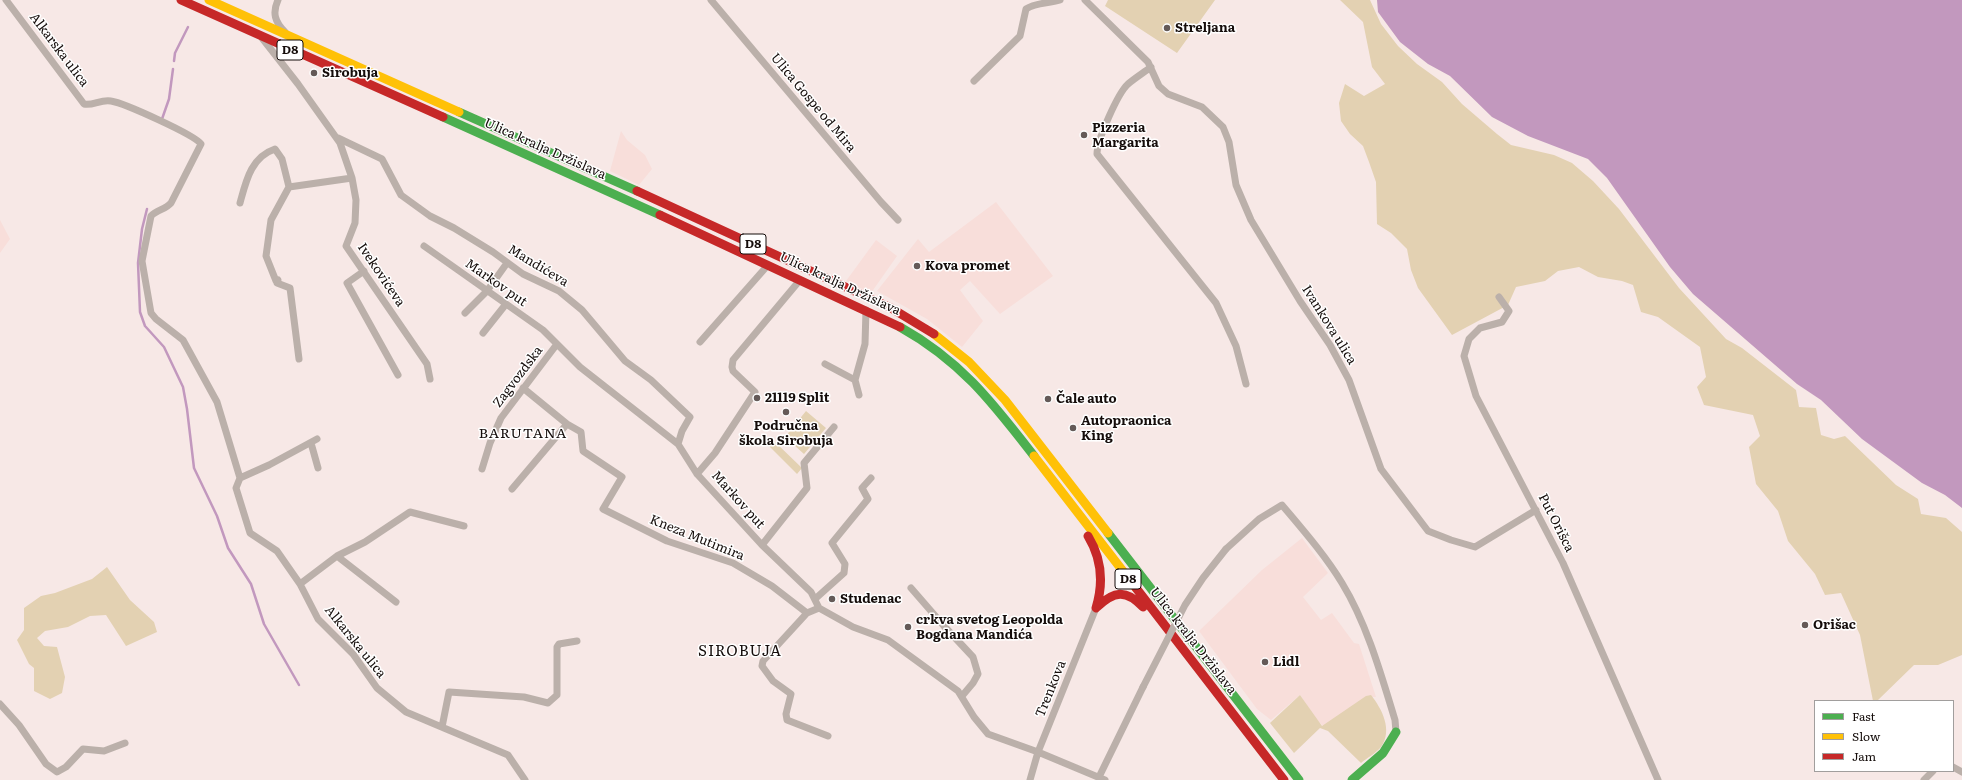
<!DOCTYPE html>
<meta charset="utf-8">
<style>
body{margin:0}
#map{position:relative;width:1962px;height:780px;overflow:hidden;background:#f7e8e6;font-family:Literata,serif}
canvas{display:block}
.legend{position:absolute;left:1814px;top:700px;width:140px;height:72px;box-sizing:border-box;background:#fff;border:1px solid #a19e9d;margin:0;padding:5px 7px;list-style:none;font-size:12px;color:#150d0b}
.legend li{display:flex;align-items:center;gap:8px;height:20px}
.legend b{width:20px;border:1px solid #a19e9d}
</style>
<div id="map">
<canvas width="1962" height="780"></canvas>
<ul class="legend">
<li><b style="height:5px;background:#4caf50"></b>Fast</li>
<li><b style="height:5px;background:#ffc107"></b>Slow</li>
<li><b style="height:5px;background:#c62828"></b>Jam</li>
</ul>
</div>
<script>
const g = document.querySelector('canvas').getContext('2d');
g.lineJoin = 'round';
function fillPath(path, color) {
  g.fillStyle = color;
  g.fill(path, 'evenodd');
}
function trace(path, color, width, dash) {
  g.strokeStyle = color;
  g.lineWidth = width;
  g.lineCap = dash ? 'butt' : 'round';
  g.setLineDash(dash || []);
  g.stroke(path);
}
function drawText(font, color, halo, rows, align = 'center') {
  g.font = font + ' Literata,serif';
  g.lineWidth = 3;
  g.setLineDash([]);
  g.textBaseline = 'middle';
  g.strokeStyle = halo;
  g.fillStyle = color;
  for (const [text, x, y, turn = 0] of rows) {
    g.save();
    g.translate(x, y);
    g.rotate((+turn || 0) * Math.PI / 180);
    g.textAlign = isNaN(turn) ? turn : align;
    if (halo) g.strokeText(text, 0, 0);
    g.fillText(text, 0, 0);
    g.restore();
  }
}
const built = new Path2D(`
 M621 131 627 140 645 155 652 169 639 185 610 171Z
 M996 202 1053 276 1000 314 970 281 960 290 983 321 962 347 927 319 877 291 918 239 929 252Z
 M0 220 10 239 0 253Z
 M876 240 897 256 871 293 846 281Z
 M1302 538 1328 573 1303 597 1321 620 1332 613 1354 643 1359 644 1376 697H1368L1324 727 1315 718 1300 695 1271 720 1257 709 1199 631 1262 570Z`);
const green = new Path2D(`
 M1108 0H1215L1177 53 1105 6Z
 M1340 0H1370L1381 24 1398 46 1417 64 1442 82 1462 104 1497 134 1511 145 1554 155 1572 163 1593 181 1619 209 1679 288 1726 339 1742 348 1796 390 1799 407 1816 408 1821 435 1834 439 1845 436 1896 485 1918 499 1921 514 1946 518 1962 532V655L1938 665H1914L1877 701H1873L1860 635 1841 593 1825 595 1815 574 1788 541 1778 511 1756 484 1749 447 1760 436 1753 415 1704 405 1697 387 1706 377 1700 347 1658 317 1641 312 1633 285 1622 281 1598 277 1579 267 1558 271 1545 281 1516 287 1508 305 1452 335 1418 288 1411 270 1407 249 1391 233 1377 224 1376 182 1369 162 1363 146 1350 134 1341 121 1339 103 1345 84 1364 96 1385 84 1372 67 1363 22Z
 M806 411 826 428 804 454 785 437Z
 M773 440 802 468 797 474 768 445Z
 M107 567 130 600 154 622 157 632 126 646 106 615 90 616 68 627 45 631 37 638 44 646 57 647 65 677 62 693 50 699 34 691V668L29 664 17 640 24 630V608L41 596 55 593 92 579Z
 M1300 695 1322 726 1366 696 1371 695C1382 709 1393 730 1381 747 1376 753 1367 758 1361 763L1328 731 1320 728 1294 753 1270 723Z`);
const water = new Path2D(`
 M1377 0H1962V508L1945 495 1922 483 1862 439 1821 400 1797 384 1693 294 1670 267 1607 178 1588 159 1528 136 1492 117 1450 76 1428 64 1400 42 1378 12Z`);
const stream = new Path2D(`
 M174 61 175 53 188 27
 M162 119 169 99 173 69
 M147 209 142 229 138 263 140 312 145 326 164 347 183 387 187 409 194 468 217 516 228 548 251 584 264 624 299 685`);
const street = new Path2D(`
 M6 0 84 104C93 106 101 99 111 101 124 103 195 135 201 144L171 203C166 209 157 210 151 216L142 261 151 313 156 319 183 340 217 402 240 478 236 488 250 533 277 551 300 584 318 619 353 654 377 688 406 712 508 755 525 780
 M278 0C272 13 275 22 285 32
 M711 0 881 202 898 220
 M1085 0 1148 62 1159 86 1168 94 1202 107 1223 127 1229 142 1236 185 1251 220 1300 301 1330 345 1349 380 1381 469 1428 531 1451 540 1475 547 1536 510
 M262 38 298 84 340 143 352 178 356 200 355 223 346 246 427 364 430 379
 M1151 67C1143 73 1135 78 1128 84 1118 93 1097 140 1097 154L1216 303 1236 346 1246 384
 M974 81 1020 36 1026 9C1037 2 1048 4 1060 0
 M338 138 382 159 401 195 430 216 454 228 493 252 523 274 559 291 582 310 625 361 651 380 690 417 682 431 678 444
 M289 187 271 220 266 256 276 281 278 280 277 283 290 288 299 359
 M289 187 352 178
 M240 203C246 181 251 157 275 149L282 159 289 187
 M424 246 543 330 580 367 678 444 697 474 762 545 811 592 819 608 853 627 888 640 958 691 974 717 988 734 1038 752 1105 780
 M364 271 347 283 398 375
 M1499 297 1509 311 1502 322 1480 328 1469 339 1464 356 1476 396 1563 563 1658 780
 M465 313 487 291 507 263
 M483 333 506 304
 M700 342 768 265
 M825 364 855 380 859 395
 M855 380 865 344 866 310
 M523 388 567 424 581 432 583 451 622 477 603 509 667 541 733 563 772 586 807 613 819 608
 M311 443 318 468
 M482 469 490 443 501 418 557 344
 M697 474 715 453 755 392 733 371 732 367 733 360 800 280
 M240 478 269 465 317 439
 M512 489 567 424
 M762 545 807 488 804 463 834 427
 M1226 549 1259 519 1282 505C1303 530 1325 555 1342 583 1367 624 1381 674 1395 720L1396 732
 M337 556 396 602
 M300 584 337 556 365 542 410 512 464 526
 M911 588 944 626 973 657 978 674 973 683 962 696
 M815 599 844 573 845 564 832 543 868 499 862 488 871 478
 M807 613 763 661 762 666 773 681 791 694 786 714 787 720 828 736
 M0 704 19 725 46 764 57 772 66 767 83 749 104 751 125 743
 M442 727 449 692 524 697 548 703 557 695V647L559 644 577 641
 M1953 767 1962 772
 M1099 777 1143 687
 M1030 780 1038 752 1096 608
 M1924 780 1933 771`);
const fast = new Path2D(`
 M459 112 637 191
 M443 117 660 215
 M900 327C961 361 992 402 1034 456
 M1108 533 1299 780
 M1352 780 1383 753 1396 732`);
const slow = new Path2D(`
 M209 0 459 112
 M934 334 969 362 1005 400 1108 533
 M1034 456 1136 588`);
const jam = new Path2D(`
 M181 0 443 117
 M637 191 891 308 934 334
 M660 215 900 327
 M1088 536C1102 559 1104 582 1096 608
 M1136 588 1284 780
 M1097 607C1114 591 1126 589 1143 607`);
const streetBridge = new Path2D(`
 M1143 687 1185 605 1203 578 1226 549`);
const markers = [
 [1167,28,4,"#645a58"],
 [314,73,4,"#645a58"],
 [1084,135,4,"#645a58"],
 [917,266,4,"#645a58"],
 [757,398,4,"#645a58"],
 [1048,399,4,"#645a58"],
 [786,412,4,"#645a58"],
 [1073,428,4,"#645a58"],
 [832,599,4,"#645a58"],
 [1805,625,4,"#645a58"],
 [908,627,4,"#645a58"],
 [1265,662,4,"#645a58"]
];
const shields = [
 [290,50,26],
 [753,244,26],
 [1128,579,26]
];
const shieldNames = [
 ["D8",290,50],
 ["D8",753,244],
 ["D8",1128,579]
];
const poiNames = [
 ["Streljana",1175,28],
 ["Sirobuja",322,73],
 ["Pizzeria",1092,128],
 ["Margarita",1092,143],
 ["Kova promet",925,266],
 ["21119 Split",765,398],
 ["Čale auto",1056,399],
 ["Autopraonica",1081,421],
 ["King",1081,436],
 ["Područna",786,426,"center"],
 ["škola Sirobuja",786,441,"center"],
 ["Studenac",840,599],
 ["crkva svetog Leopolda",916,620],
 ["Bogdana Mandića",916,635],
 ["Orišac",1813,625],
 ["Lidl",1273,662]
];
const streetNames = [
 ["Alkarska ulica",59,50,53],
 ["Ulica Gospe od Mira",813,103,50],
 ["Ulica kralja Držislava",545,149,24],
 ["Mandićeva",538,266,31],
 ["Ivekovićeva",381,275,56],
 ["Markov put",496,283,35],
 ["Ulica kralja Držislava",840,284,25],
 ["Ivankova ulica",1329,325,58],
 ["Zagvozdska",518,377,-53],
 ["Markov put",738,500,48],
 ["Put Orišca",1556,523,63],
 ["Kneza Mutimira",697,538,22],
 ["Ulica kralja Držislava",1193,641,52],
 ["Alkarska ulica",355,642,51],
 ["Trenkova",1051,689,-68]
];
const neighbourhoodNames = [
 ["BARUTANA",523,434]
];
const quarterNames = [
 ["SIROBUJA",740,652]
];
fillPath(built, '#f8deda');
fillPath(green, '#e3d1b2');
fillPath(water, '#c298be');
trace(stream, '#c298be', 2.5);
trace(street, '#bbb0aa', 7);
trace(fast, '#4caf50', 9);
trace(slow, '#ffc107', 9);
trace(jam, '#c62828', 9);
trace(streetBridge, '#bbb0aa', 7);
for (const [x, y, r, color] of markers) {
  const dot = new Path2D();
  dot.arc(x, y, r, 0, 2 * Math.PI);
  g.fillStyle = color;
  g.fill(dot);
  trace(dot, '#fff', 1.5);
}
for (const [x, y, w] of shields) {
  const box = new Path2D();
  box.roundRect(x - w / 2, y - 10, w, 20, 3);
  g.fillStyle = '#fff';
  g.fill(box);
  trace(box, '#150d0b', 1);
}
drawText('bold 12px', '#150d0b', null, shieldNames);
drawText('bold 13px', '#150d0b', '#fff', poiNames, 'left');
drawText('13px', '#150d0b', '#fff', streetNames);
g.letterSpacing = '1px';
drawText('14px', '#150d0b', '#fff', neighbourhoodNames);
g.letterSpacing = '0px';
g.letterSpacing = '1px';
drawText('15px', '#150d0b', '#fff', quarterNames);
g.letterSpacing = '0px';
</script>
